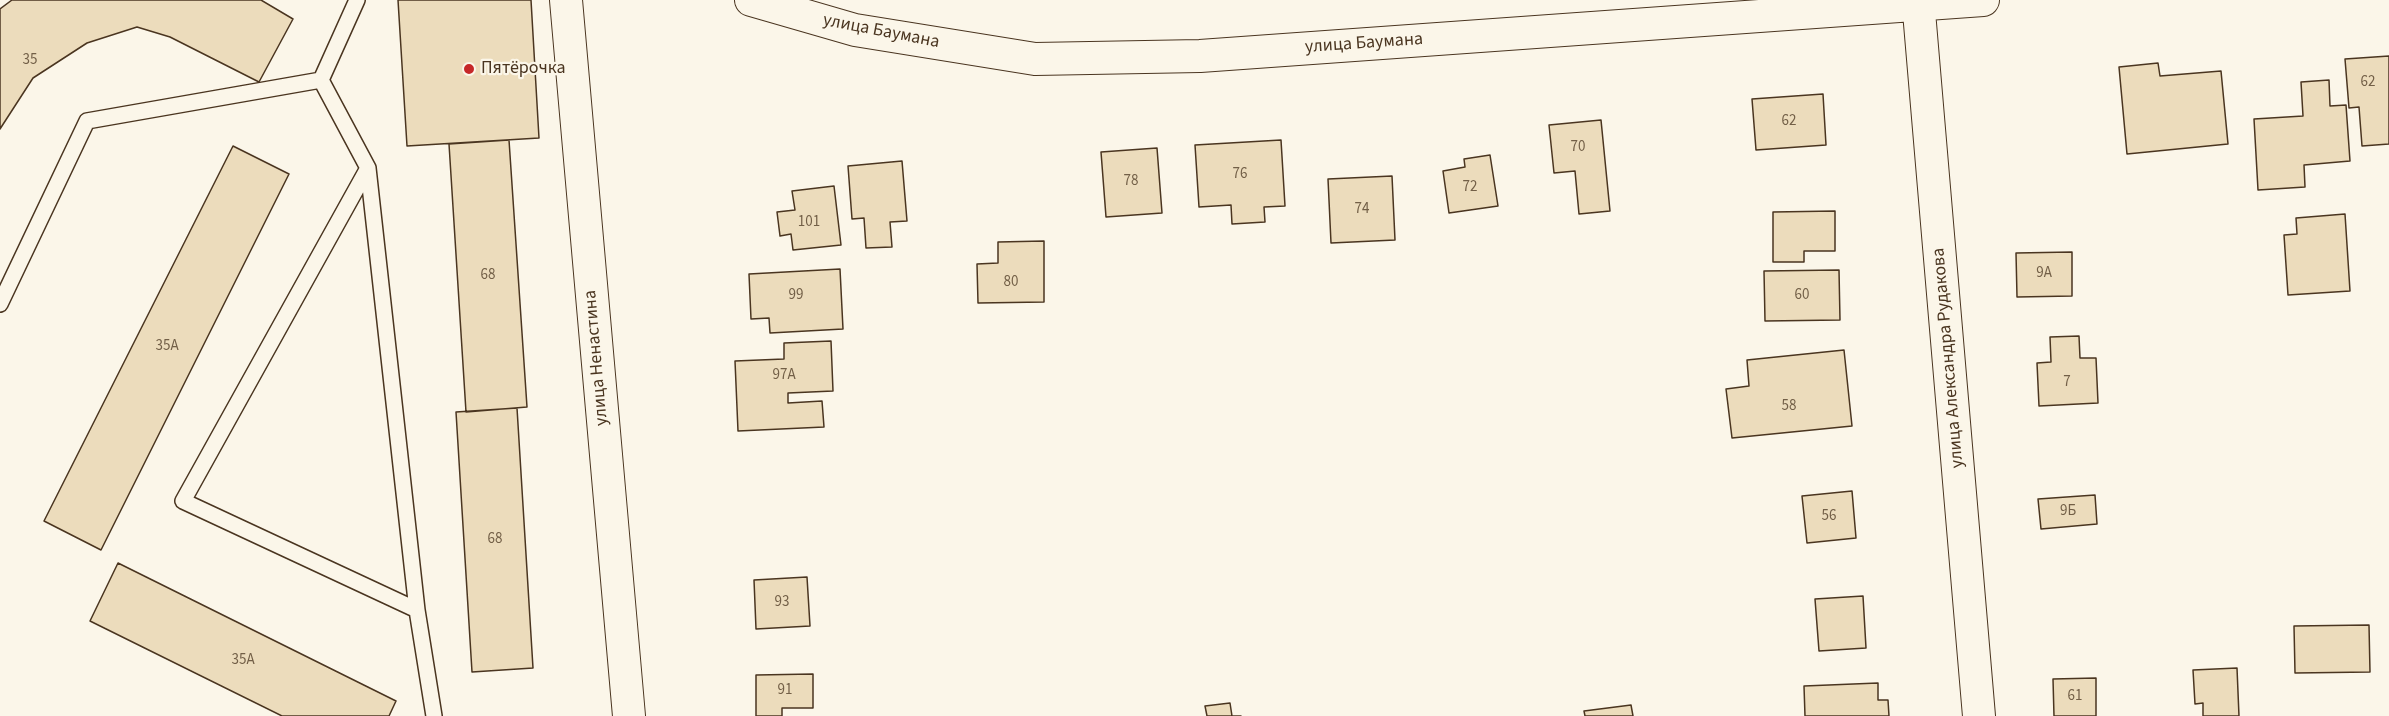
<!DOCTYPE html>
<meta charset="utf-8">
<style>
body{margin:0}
canvas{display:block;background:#fbf6e9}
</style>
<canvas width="2389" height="716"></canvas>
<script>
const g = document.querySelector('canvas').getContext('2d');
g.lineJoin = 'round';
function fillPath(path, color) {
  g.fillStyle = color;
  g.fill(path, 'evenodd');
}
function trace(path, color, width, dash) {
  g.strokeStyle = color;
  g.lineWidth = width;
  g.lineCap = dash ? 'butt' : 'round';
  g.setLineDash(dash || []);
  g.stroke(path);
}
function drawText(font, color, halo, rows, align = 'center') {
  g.font = font + ' "Source Sans 3",sans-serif';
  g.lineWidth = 4.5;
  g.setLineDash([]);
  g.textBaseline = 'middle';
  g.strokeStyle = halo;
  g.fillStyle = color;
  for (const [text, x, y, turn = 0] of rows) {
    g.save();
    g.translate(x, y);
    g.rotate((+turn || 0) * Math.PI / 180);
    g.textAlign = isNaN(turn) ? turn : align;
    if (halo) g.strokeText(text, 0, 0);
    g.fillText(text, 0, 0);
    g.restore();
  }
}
const building = new Path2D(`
 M12 0H261L293 19 259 82 170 37 137 27 87 43 33 78 0 129V9Z
 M398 0H531L539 138 407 146Z
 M2389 56V144L2362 146 2359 107 2349 108 2345 59Z
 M2158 63 2160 76 2221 71 2228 144 2127 154 2119 67Z
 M2329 80 2330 106 2346 105 2350 161 2304 165 2305 187 2258 190 2254 119 2303 116 2301 82Z
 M1823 94 1826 145 1756 150 1752 99Z
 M1601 120 1610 211 1579 214 1575 171 1554 173 1549 125Z
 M509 140 527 407 466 412 449 144Z
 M1281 140 1285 206 1264 207 1265 222 1232 224 1231 205 1199 207 1195 145Z
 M233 146 289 174 101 550 44 521Z
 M1157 148 1162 213 1106 217 1101 152Z
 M1490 155 1498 206 1449 213 1443 171 1465 167 1464 159Z
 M902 161 907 221 890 222 892 247 866 248 864 218 852 219 848 166Z
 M1392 176 1395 240 1331 243 1328 179Z
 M834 186 841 245 793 250 791 234 780 236 777 212 795 210 792 191Z
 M1835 211V251H1804V262H1773V212Z
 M2345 214 2350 291 2288 295 2284 235 2297 234 2296 218Z
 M1044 241V302L978 303 977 264 998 263V242Z
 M2072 252V296L2017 297 2016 253Z
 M840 269 843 329 770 333 769 318 751 319 749 274Z
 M1839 270 1840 320 1765 321 1764 271Z
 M2079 336 2080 358H2096L2098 403 2039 406 2037 363 2051 362 2050 337Z
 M831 341 833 391 788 393V403L822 401 824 427 738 431 735 361 784 359V343Z
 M1844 350 1852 426 1732 438 1726 389 1749 386 1747 360Z
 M517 408 533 668 472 672 456 412Z
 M1852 491 1856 538 1807 543 1802 496Z
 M2095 495 2097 524 2041 529 2038 499Z
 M118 563 396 701 389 716H282L90 621Z
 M807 577 810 626 756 629 754 580Z
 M1863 596 1866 648 1819 651 1815 599Z
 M2369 625 2370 672 2295 673 2294 626Z
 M2237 668 2239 716H2203V703L2195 704 2193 670Z
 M813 674V708H782V716H756V675Z
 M2096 678V716H2054L2053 679Z
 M1878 683V700H1888L1889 716H1805L1804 686Z
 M1230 703 1232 716H1241H1207L1205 706Z
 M1631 705 1633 716H1585L1584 711Z`);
const service = new Path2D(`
 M321 80 368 168 183 501 417 610 368 168
 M0 304 87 121 321 80 357 0
 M417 610 434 716`);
const minor = new Path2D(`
 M566 0 629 716
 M751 0 855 30 1035 59 1200 56 1983 0
 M1918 0 1979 716`);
const markers = [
 [469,69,6,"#c62828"]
];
const numberNames = [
 ["35",30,61],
 ["62",2368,83],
 ["62",1789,122],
 ["70",1578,148],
 ["76",1240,175],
 ["78",1131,182],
 ["72",1470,188],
 ["74",1362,210],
 ["101",809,223],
 ["9А",2044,274],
 ["68",488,276],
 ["80",1011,283],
 ["99",796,296],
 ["60",1802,296],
 ["35А",167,347],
 ["97А",784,376],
 ["7",2067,383],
 ["58",1789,407],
 ["9Б",2068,512],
 ["56",1829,517],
 ["68",495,540],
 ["93",782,603],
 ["35А",243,661],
 ["91",785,691],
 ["61",2075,697]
];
const streetNames = [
 ["улица Баумана",881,32,11],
 ["улица Баумана",1364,44,-4],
 ["улица Ненастина",597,358,-95],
 ["улица Александра Рудакова",1949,358,-95]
];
const poiNames = [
 ["Пятёрочка",481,69]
];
fillPath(building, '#ecdcbc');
trace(building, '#4a3520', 1.5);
trace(service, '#4a3520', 18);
trace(minor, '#4a3520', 34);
trace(service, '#fbf6e9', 15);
trace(minor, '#fbf6e9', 32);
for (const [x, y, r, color] of markers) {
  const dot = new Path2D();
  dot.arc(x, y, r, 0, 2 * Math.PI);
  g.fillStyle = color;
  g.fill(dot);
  trace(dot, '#fbf6e9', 2);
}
drawText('15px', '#725f47', null, numberNames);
drawText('18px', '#4a3520', '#fbf6e9', streetNames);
drawText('18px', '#4a3520', '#fbf6e9', poiNames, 'left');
</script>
